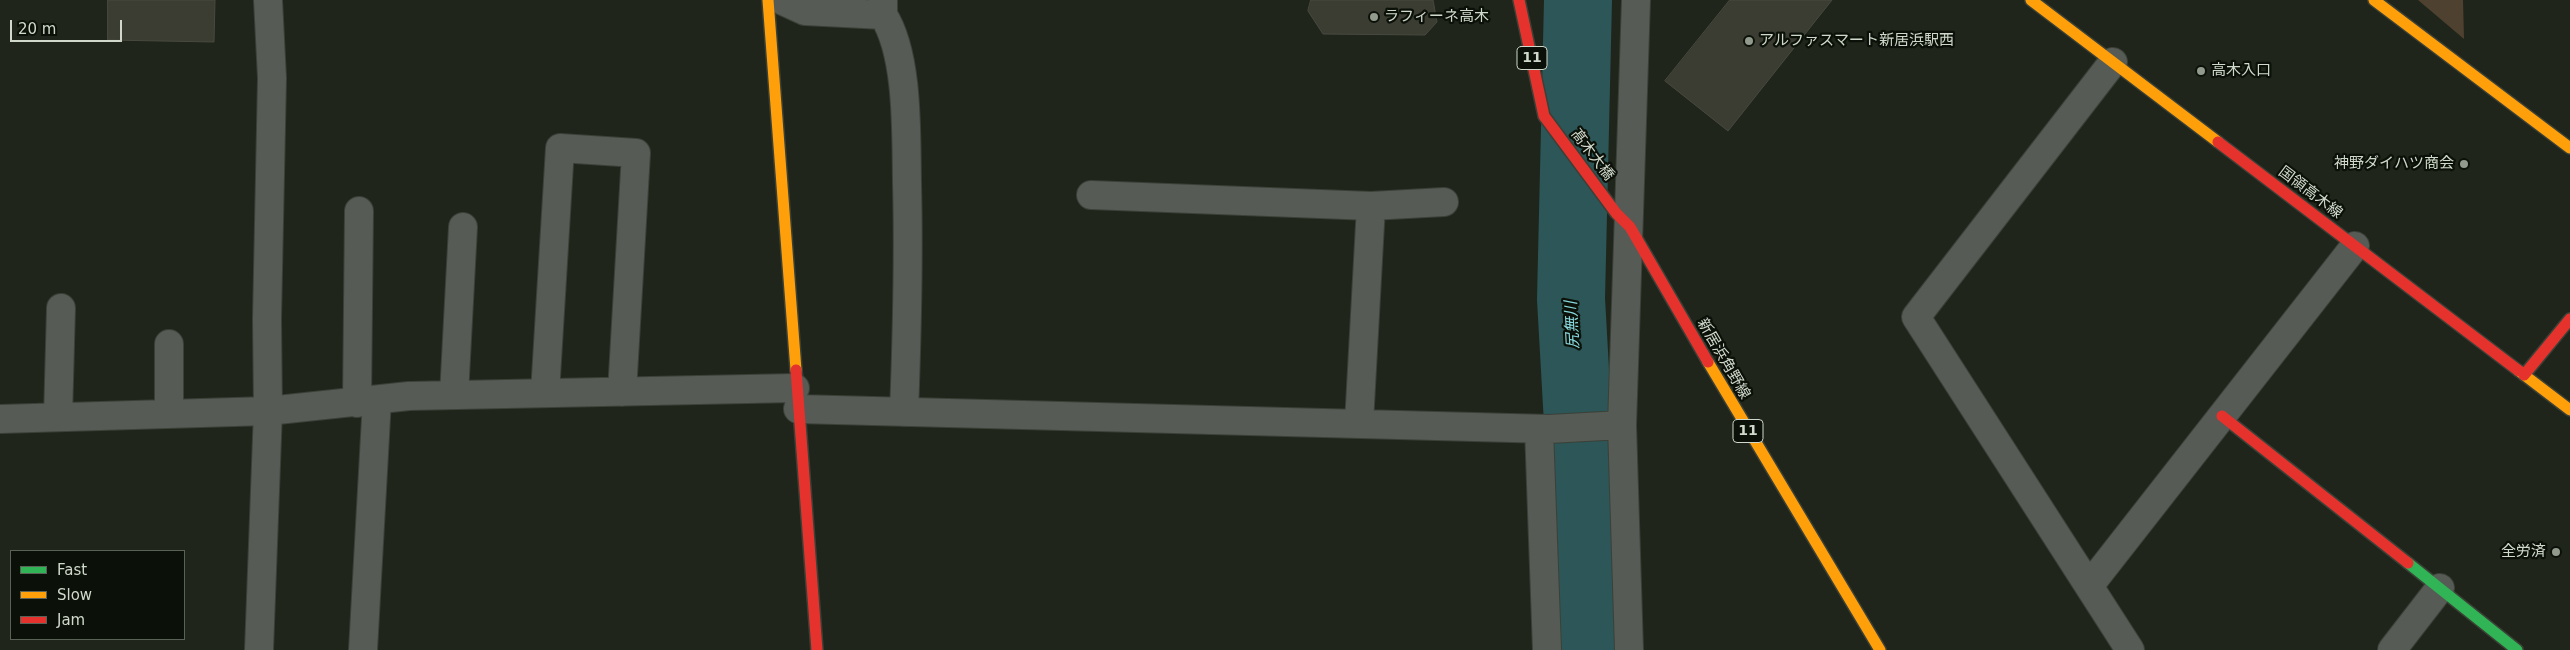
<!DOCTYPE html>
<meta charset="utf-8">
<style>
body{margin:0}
#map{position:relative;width:2570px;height:650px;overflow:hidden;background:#1f251a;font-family:"DejaVu Sans",sans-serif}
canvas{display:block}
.legend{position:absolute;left:10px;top:550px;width:175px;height:90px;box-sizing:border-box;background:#0b1108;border:1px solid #5a6156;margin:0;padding:6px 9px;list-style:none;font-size:15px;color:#d0d8cb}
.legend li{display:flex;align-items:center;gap:10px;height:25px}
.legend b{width:25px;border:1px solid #5a6156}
.scale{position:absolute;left:10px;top:20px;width:112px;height:22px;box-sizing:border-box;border:2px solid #d0d8cb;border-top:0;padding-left:6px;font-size:15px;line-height:18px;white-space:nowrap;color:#d0d8cb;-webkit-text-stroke:4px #0b1108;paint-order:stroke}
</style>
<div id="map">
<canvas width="2570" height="650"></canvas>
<ul class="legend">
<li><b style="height:6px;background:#30b455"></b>Fast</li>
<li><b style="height:6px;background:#ff9f0a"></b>Slow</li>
<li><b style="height:6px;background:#e5322d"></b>Jam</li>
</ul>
<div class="scale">20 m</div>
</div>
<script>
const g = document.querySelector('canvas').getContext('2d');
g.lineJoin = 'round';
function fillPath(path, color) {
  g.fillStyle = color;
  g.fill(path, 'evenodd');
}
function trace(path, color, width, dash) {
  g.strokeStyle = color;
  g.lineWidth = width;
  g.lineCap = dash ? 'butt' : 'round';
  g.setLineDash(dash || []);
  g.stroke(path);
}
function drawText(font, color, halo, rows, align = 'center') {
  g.font = font + ' "DejaVu Sans","Noto Sans JP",sans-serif';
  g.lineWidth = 4.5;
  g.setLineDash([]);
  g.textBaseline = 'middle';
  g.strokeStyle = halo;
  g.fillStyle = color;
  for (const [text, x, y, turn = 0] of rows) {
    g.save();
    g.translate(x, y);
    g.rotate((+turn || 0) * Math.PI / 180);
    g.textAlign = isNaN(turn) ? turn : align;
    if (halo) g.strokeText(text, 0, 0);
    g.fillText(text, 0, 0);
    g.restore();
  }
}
const green = new Path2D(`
 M2418 0H2463L2464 39Z`);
const river = new Path2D(`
 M1578 0 1571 299 1581 476 1586 650`);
const building = new Path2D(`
 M108 0H215L214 42 108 40Z
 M1311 0H1433L1437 22 1425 35 1323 34 1308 11Z
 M1730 0H1832L1728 131 1665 81Z`);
const street = new Path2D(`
 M781 0 805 11 883 15V0
 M883 15C909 55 906 135 907 183 909 259 907 335 904 412
 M2113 62 1916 317 2130 650
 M1091 195 1371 206 1444 202
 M545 393 560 148 636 153 622 392
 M454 395 463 227
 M357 403 359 211
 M798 409 1549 429 1622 425
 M169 413V344
 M58 417 61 308
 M0 419 268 411 409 396 795 388
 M1359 423 1371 206
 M1539 429 1547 650
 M2089 586 2355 246
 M259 650 268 411 267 319 272 78 268 0
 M363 650 377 400
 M1629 650 1622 425 1636 0
 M2392 650 2440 588`);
const fast = new Path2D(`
 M2408 563 2517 650`);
const slow = new Path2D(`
 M768 0 796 370
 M2031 0 2218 142
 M2374 0 2570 148
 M1708 362 1880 650
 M2519 371 2570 410`);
const jam = new Path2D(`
 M1519 0 1544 116 1616 213 1630 227 1708 362
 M2218 142 2519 371
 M796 370 817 650
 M2524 375 2570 319
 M2222 416 2408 563`);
const markers = [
 [1374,17,5,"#92998d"],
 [1749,41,5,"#92998d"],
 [2201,71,5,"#92998d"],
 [2464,164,5,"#92998d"],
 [2556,552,5,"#92998d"]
];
const shields = [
 [1532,58,30],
 [1748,431,30]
];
const shieldNames = [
 ["11",1532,58],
 ["11",1748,431]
];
const poiNames = [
 ["ラフィーネ高木",1384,17],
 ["アルファスマート新居浜駅西",1759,41],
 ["高木入口",2211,71],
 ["神野ダイハツ商会",2454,164,"right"],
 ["全労済",2546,552,"right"]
];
const streetNames = [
 ["髙木大橋",1592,155,53],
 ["国領高木線",2310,193,37],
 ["新居浜角野線",1723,359,60]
];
const waterNames = [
 ["尻無川",1573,325,-93]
];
fillPath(green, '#4f4130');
trace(river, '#2c5658', 68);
fillPath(building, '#3b3d33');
trace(building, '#484a40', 1);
trace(street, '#3b4137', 30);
trace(fast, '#3b4137', 14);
trace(slow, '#3b4137', 14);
trace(jam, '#3b4137', 14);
trace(street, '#565b56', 28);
trace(fast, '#30b455', 11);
trace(slow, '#ff9f0a', 11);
trace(jam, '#e5322d', 11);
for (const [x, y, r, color] of markers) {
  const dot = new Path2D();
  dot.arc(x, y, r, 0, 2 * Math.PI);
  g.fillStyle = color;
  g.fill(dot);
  trace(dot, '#0b1108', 2);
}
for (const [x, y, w] of shields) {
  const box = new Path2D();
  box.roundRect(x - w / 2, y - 11.5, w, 23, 4);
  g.fillStyle = '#0b1108';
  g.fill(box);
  trace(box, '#d0d8cb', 1);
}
drawText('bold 14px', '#d0d8cb', null, shieldNames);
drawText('15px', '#d0d8cb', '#0b1108', poiNames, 'left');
drawText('15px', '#d0d8cb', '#0b1108', streetNames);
drawText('italic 16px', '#87d9de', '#0b1108', waterNames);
</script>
